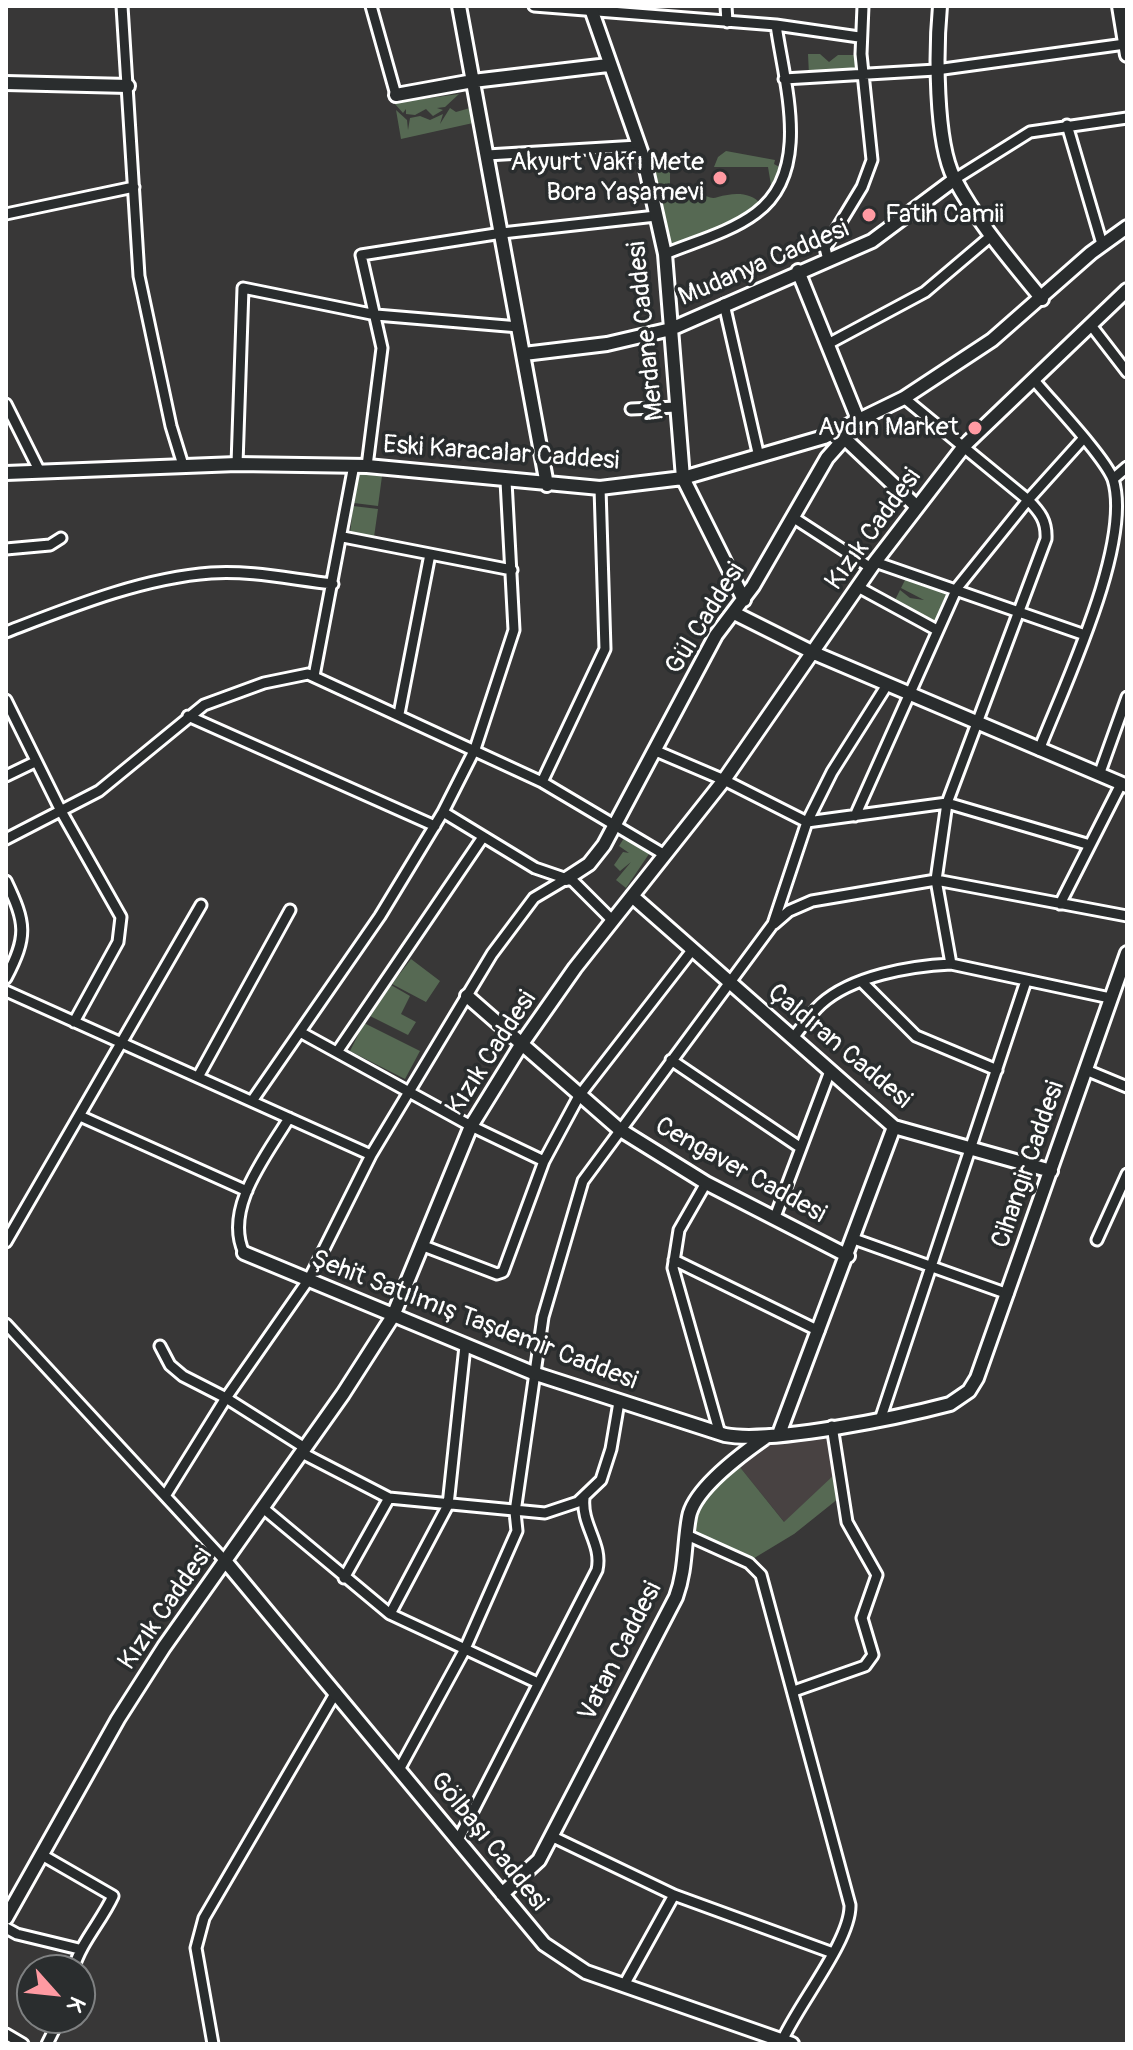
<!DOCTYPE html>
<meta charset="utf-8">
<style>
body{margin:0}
#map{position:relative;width:1133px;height:2050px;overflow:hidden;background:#383737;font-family:Pangolin,sans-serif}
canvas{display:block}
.frame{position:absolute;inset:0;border:8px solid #fff;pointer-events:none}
.north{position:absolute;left:16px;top:1954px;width:80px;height:80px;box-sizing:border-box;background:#2a2d2e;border:2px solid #7f8182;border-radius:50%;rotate:117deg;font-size:22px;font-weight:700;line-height:32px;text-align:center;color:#fff}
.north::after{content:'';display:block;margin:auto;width:28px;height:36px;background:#ff9aa2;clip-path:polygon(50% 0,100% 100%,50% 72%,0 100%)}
</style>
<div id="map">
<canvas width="1133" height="2050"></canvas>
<div class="frame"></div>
<div class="north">K</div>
</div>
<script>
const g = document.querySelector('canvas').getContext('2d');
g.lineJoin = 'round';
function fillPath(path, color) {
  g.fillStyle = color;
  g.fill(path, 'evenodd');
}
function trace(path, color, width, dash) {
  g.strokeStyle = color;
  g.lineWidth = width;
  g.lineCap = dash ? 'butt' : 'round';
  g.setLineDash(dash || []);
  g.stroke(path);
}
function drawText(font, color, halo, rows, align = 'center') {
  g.font = font + ' Pangolin,sans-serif';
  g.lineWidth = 7;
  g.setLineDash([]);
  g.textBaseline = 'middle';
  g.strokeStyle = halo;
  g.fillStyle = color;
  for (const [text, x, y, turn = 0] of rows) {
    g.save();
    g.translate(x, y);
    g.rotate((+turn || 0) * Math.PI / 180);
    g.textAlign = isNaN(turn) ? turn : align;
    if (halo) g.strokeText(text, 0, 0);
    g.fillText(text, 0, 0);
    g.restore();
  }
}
const built = new Path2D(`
 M829 1433 839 1498 794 1534 739 1466 773 1440Z`);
const green = new Path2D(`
 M808 54H820L829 62 838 55H856V71L809 75Z
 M459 94 445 107 437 108 443 110 433 116 426 109 415 115 406 114V109L403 113 394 103Z
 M450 108 456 112 470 108 473 123 401 139 396 110 407 120 408 130 410 118 420 116 430 120 443 114 440 124Z
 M726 151 775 160 774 164 781 168 767 196 771 185 768 167H714L718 157Z
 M693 157 706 165 670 169V192L700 191V195C708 195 710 200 718 197 732 193 750 191 761 204L750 213 668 248 651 167 655 163Z
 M357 473 382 476 378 506 354 503Z
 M353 506 378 509 374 537 350 534Z
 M906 578 950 592 935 623 894 602 900 590 910 598 924 600 901 588Z
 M626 835 651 851 626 888 616 880 631 862 620 871 614 865 623 852 629 853 619 846Z
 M411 959 440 981 426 1002 392 984Z
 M391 985 410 996 401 1014 416 1022 408 1035 370 1016Z
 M364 1023 420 1051 405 1079 350 1051Z
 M739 1466 784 1522 835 1474 839 1498 794 1534 751 1560 694 1534C682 1506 722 1482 739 1466Z`);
const minor = new Path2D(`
 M122 6 139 276 171 426 183 465
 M371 6 396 95
 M534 6 776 25 859 37
 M726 6 727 22
 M784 79 936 70 1125 44
 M1067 125 1102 244
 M487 155 638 146
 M955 179 1030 132 1127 118
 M6 214 134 187
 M665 254C694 242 731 232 756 213 813 171 784 83 776 25
 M828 260 825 248 862 187 872 160 861 54 863 6
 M724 304 759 457
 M1090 324 1127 372
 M828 344 925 292 991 236
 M1033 379C1052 402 1103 455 1113 479 1133 543 1064 686 1039 750
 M904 398 1028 500C1040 512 1047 521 1046 539L947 803 936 880 951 964
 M6 404 40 472
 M631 409 677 407
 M237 464 243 288 376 315 519 327
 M367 466 382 348 361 255 502 233 656 216
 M1113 479 1127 467
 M794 518 871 568
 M343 537 512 570
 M6 549 50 545 61 538
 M875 562 1085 635
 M858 587 937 630
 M6 632C71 607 142 578 211 573 251 570 294 580 333 584
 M314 676 354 465
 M6 700 61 811 121 917 118 942 74 1022
 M399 714 430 554
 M188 716 435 826
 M656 751 724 780 807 822 947 803 1090 845
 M1099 775 1127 697
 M6 776 35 762
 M542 782 605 649 600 488
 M443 812 535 868 573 881 613 921
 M855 816 957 588 1028 500 1083 439
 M6 839 99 791 204 705 264 683 308 674 542 782 665 855
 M6 881C26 923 28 936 6 978
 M1060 904 1121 784
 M774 924 789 911 812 901 936 880 1127 916
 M863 983 916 1036 997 1070
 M6 991 371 1155
 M300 1032 471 1126 544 1161
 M793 1038C802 1027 810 1014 821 1004 852 976 910 966 951 964L1110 998
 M337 1052 483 837
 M671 1060 801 1148
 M1086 1070 1127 1087
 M198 1077 290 910
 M252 1101 380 916 443 812 475 749 514 630 506 481
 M80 1116 247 1191
 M706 1183 679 1230 673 1268 720 1434
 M775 1217 830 1071
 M854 1239 1008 1294
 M1097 1240 1127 1174
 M6 1242 201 905
 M421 1245 497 1274 503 1272 544 1161 579 1096 693 949
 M244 1253C223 1208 267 1155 289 1118
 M674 1260 819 1331
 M6 1324 226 1562
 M160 1346 170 1365 183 1376 226 1398 305 1448
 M881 1417 1026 981
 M302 1453 389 1498 545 1513 578 1502 601 1480 611 1449 619 1402
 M165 1496 226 1398 309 1279 371 1155 492 954 534 898 566 879
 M263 1508 390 1614 538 1683
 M687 1535 749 1563 761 1575 850 1905C851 1940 799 2003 782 2041
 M344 1578 389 1498
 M390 1614 448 1505 465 1346
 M794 1691 865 1666 873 1655 862 1618 877 1575 847 1522 832 1426
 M400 1768 464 1651 517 1531 515 1512 543 1317 583 1181 773 924 807 822 832 772 887 685
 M551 1836 674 1895 833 1953
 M458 1840 597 1570C603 1544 581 1525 584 1498
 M42 1855 113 1896C101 1922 81 1942 73 1970
 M6 1928 17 1934 79 1949
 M624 1985 674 1895
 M6 2034 23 2044
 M47 2044 60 2018
 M213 2044 196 1948 204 1918 336 1692`);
const tertiary = new Path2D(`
 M459 6 547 485
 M590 6 644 160 665 254 683 478 744 600
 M940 6C936 48 935 141 954 178 977 222 1011 261 1042 299
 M1119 6 1127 55
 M6 83 128 86
 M396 95 473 81 608 65
 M524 354 607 344 671 329 872 241 955 179
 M840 434 916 506
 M6 473 237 464 367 466 600 488 683 478 824 437 904 398 992 340 1091 253 1127 227
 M734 613 814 653 1127 786
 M566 879 589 864 604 845 716 635 753 586 827 458 859 422 798 271
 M632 896 894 1127 1051 1171
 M467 996 619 1129 706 1183 848 1256
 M244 1253 533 1373 725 1435C771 1444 901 1417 950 1404L969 1391 977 1378 1127 953
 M779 1434 894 1127
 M226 1562 544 1944 586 1972 792 2044
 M502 1894 539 1860 676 1597C686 1570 684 1544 689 1517 694 1489 743 1453 766 1437
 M6 1918 118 1719 164 1647 343 1394 393 1316 471 1126 521 1045 575 968 724 780 875 562 965 445 1127 290`);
const markers = [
 [720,178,8,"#ff9aa2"],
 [869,215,8,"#ff9aa2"],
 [975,428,8,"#ff9aa2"]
];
const poiNames = [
 ["Akyurt Vakfı Mete",704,163],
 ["Bora Yaşamevi",704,193],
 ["Fatih Camii",885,215,"left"],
 ["Aydın Market",959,428]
];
const streetNames = [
 ["Mudanya Caddesi",764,264,-23],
 ["Merdane Caddesi",647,331,-96],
 ["Eski Karacalar Caddesi",501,454,4],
 ["Kızık Caddesi",874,530,-54],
 ["Gül Caddesi",706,619,-58],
 ["Çaldıran Caddesi",839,1047,40],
 ["Kızık Caddesi",492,1054,-57],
 ["Cihangir Caddesi",1029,1165,-71],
 ["Cengaver Caddesi",740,1171,29],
 ["Şehit Satılmış Taşdemir Caddesi",474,1321,21],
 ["Kızık Caddesi",166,1609,-55],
 ["Vatan Caddesi",621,1652,-63],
 ["Gölbaşı Caddesi",488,1842,51]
];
fillPath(built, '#484242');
fillPath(green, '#566953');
trace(minor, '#fff', 15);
trace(tertiary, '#fff', 18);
trace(minor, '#2a2d2e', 9);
trace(tertiary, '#2a2d2e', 12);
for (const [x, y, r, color] of markers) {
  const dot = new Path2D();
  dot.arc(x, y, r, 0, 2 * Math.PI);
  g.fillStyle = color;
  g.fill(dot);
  trace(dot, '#2a2d2e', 3);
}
drawText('26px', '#fff', '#2a2d2e', poiNames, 'right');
drawText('26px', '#fff', '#2a2d2e', streetNames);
</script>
